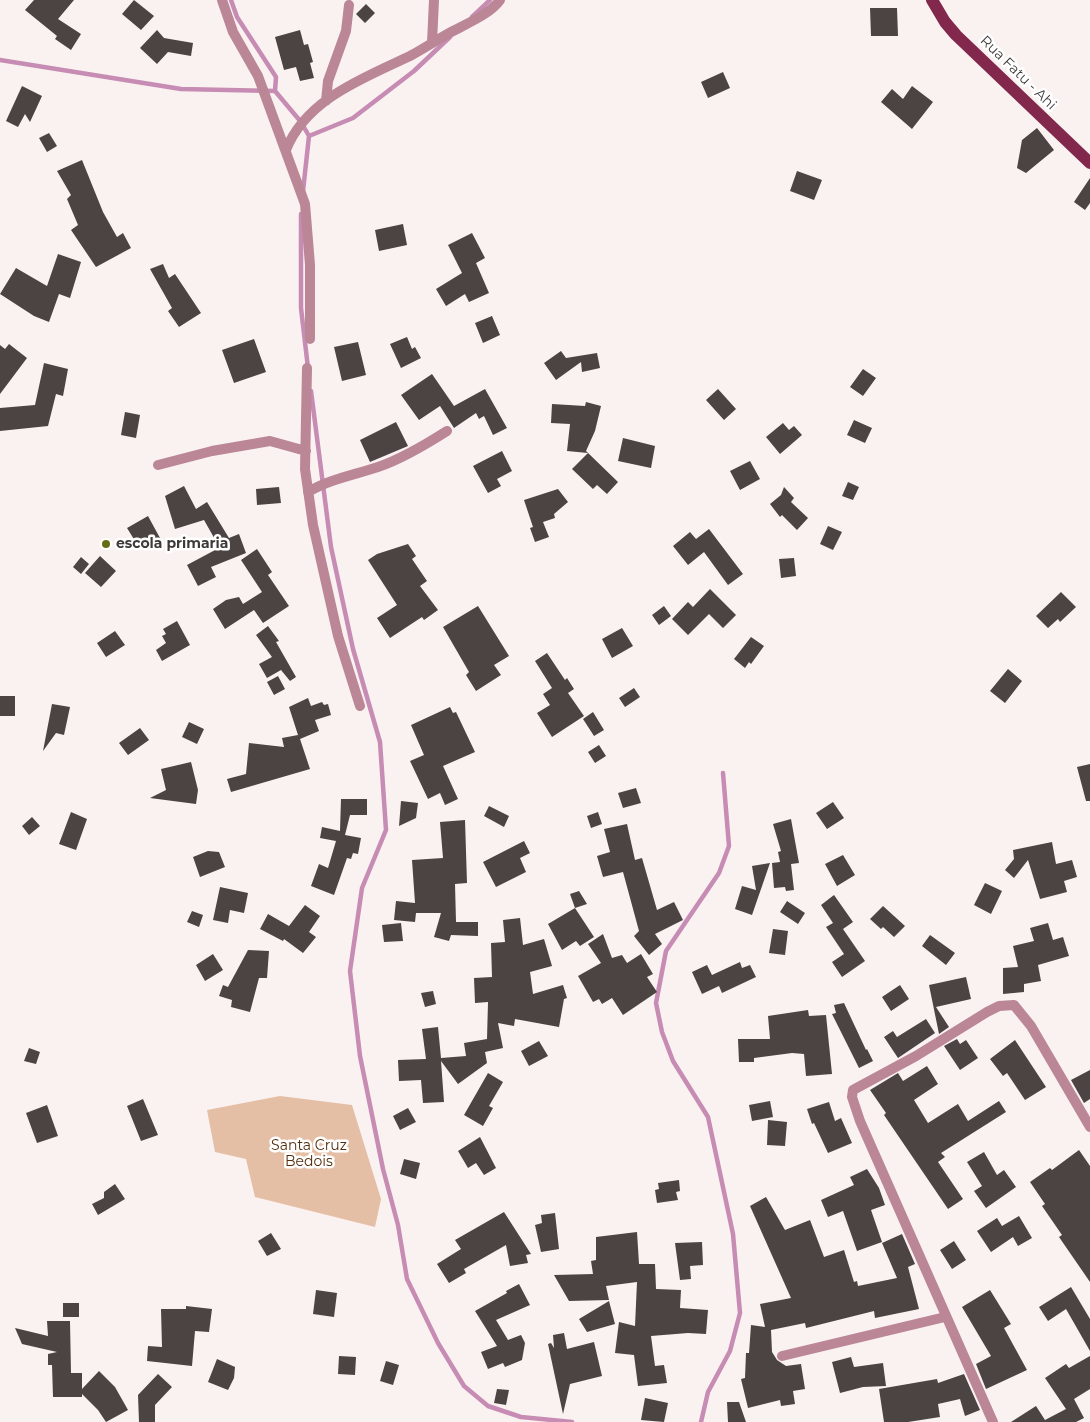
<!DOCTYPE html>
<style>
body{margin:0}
canvas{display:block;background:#faf1f1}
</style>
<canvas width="1090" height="1422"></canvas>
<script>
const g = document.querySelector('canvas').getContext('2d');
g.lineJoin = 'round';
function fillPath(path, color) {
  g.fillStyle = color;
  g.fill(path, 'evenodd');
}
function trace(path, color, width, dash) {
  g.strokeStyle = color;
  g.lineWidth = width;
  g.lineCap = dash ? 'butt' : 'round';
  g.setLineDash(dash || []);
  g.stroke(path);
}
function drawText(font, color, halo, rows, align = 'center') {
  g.font = font + ' Montserrat,sans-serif';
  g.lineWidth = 5;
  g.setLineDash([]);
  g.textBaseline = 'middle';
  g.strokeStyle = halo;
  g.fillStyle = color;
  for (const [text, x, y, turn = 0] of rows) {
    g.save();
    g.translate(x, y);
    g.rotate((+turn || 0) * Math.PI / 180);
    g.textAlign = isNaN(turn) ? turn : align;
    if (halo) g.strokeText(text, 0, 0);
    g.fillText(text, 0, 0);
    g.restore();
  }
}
const green = new Path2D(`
 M280 1096 352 1105 381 1199 375 1227 255 1197 246 1159 215 1152 207 1110Z`);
const stream = new Path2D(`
 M231 0 237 17 276 77 275 91 301 122 309 136 303 191
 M472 17 490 0
 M0 60 181 89 275 91
 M309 136 353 118 414 71 450 37
 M301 214V308L308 368
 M311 391 331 547 353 649 380 742 386 830 362 888 350 971 360 1056 383 1169 398 1225 407 1279 438 1343 464 1386 488 1406 521 1417 572 1422
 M701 1422 708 1392 730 1351 740 1313 733 1234 708 1117 673 1061 662 1032 656 1003 666 951 719 873 729 846 723 773`);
const building = new Path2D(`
 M34 0H74L58 19 81 34 71 50 55 39 57 36 25 10Z
 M134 0 154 16 141 30 122 14Z
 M366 4 375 13 365 23 356 14Z
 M870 8H897L898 36H871Z
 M157 30 164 38 193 43 191 56 168 52 157 64 140 48Z
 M300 30 304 45 308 44 313 62 310 63 314 78 300 81 296 67 284 70 275 37Z
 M723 72 730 88 708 98 701 82Z
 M22 86 42 96 30 122 25 114 18 127 6 121Z
 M912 86 933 102 912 129 881 102 892 89 903 99Z
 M1037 128 1054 150 1026 173 1017 168 1022 140Z
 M49 133 57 146 47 152 39 138Z
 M82 160 103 212 117 237 123 233 131 248 96 267 71 230 78 225 67 199 71 195 57 171Z
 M797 171 822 180 814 200 790 191Z
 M1090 178V203L1085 210 1074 202Z
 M403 224 407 245 379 251 375 230Z
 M472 233 485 258 476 263 489 293 469 302 465 294 446 306 436 289 462 273 448 245Z
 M58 254 81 262 70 298 59 294 49 322 34 316 0 294 16 268 47 286Z
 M163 264 169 278 175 274 201 313 179 327 168 311 172 308 150 269Z
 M492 316 500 335 483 343 475 323Z
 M407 337 412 349 415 347 421 358 401 368 390 344Z
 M254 339 266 372 234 383 222 350Z
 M358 342 366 375 342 381 334 347Z
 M9 344 27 358 0 394V345L5 349Z
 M561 351 566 358 597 353 600 368 582 372 581 362 556 380 544 363Z
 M44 363 68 369 63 396 56 394 48 426 0 431V408L35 405Z
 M863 369 876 378 863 396 850 387Z
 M432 374 454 406 485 389 507 428 493 435 484 416 479 419 476 413 454 428 440 406 419 420 401 395Z
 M718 389 736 409 724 420 706 400Z
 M586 402 601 406 595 431 586 451 618 482 607 494 597 485 593 489 572 469 588 453 567 451 570 424 551 423 552 404 585 406Z
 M125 412 140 415 136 438 121 435Z
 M854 420 872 428 865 443 847 435Z
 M396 422 408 446 370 462 360 440Z
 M783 423 789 430 794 426 802 435 780 454 766 437Z
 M623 438 655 446 651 468 618 461Z
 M502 451 512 471 497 479 501 486 488 493 473 466Z
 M750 461 760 479 740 490 730 471Z
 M848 482 859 487 853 500 842 496Z
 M184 486 196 509 207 502 229 538 239 534 246 553 211 567 216 577 198 586 187 565 217 549 215 543H217L204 520 175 529 165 496Z
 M279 487 281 503 257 505 256 489Z
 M784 487 794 498 791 502 808 518 797 530 782 515 780 517 770 504 781 495Z
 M558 489 568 502 554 514 555 518 543 522 549 537 535 542 530 528 533 527 524 500Z
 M148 516 160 538 140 549 127 528Z
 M828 526 842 532 833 550 820 544Z
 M709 529 743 574 728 585 704 552 688 565 673 546 690 532 696 539Z
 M408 544 416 556 412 559 427 581 420 586 438 610 424 620 422 617 390 638 377 618 397 605 368 560 377 554Z
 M257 549 272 572 268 575 289 606 263 623 254 610 225 629 213 609 226 600 239 597 243 604 262 592 241 560Z
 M100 556 116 571 101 587 85 573Z
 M81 557 89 564 81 574 73 567Z
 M794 558 796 576 781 578 779 559Z
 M710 589 736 615 723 628 709 614 688 635 672 619 688 602 693 607Z
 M1061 592 1076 607 1060 622 1058 619 1048 628 1036 616Z
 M478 606 509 656 494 665 501 675 476 691 466 675 469 672 443 627Z
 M664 606 671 616 659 625 652 615Z
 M177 621 190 645 162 661 156 650 166 643 162 636 166 634 163 629Z
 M268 626 279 641 276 642 296 677 290 681 281 670 267 678 259 664 272 657 256 635Z
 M622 628 633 646 612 658 602 639Z
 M115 631 125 645 106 657 97 643Z
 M751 637 764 646 751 664 749 662 745 668 734 659Z
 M547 653 565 680 567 678 574 689 568 693 584 716 552 737 537 713 550 705 543 694 552 688 535 661Z
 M1008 669 1022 681 1005 703 990 691Z
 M278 676 285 689 274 695 267 682Z
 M634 688 640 697 625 707 619 698Z
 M0 696H15V716H0Z
 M308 698 311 706 322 702 324 705 328 704 331 715 315 720 319 731 300 739 310 769 231 792 227 779 246 774 249 743 284 747 282 738 298 735 289 707Z
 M52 704 70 707 64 735 56 733 43 751Z
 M450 707 453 713 456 712 475 752 443 766 458 799 445 805 440 793 428 799 410 761 424 755 411 725Z
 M593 712 604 730 594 736 583 719Z
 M189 722 204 729 197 744 182 737Z
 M140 728 149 740 128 755 119 743Z
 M599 745 606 756 595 763 588 752Z
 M191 762 198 790 196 804 150 798 166 790 161 769Z
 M1090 764V801H1086L1077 767Z
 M636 788 641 803 623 808 618 793Z
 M341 799H367V815H350L345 835 361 838 358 854 353 853 351 859 347 858 334 895 311 886 319 864 328 868 336 841 320 838 322 827 340 831Z
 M401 801 418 803 416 818 399 826Z
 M833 802 844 818 827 829 816 813Z
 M489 806 509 816 504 827 484 816Z
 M71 812 87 819 76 850 59 844Z
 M598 812 602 824 591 828 587 816Z
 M32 817 40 826 29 835 22 826Z
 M791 819 799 863 791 864 794 890 786 891 785 887 774 888 772 863 780 862 778 852 781 851 773 824Z
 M465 820 467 883 455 884 456 922H478V936L451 935 449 941 434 937 441 913H416L415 922 394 920 396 901 415 903 412 860 443 858 440 822Z
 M627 824 635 860 642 858 657 910 674 902 683 920 655 934 662 944 649 955 634 936 639 931 623 872 603 877 597 856 610 852 604 829Z
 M524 841 530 853 520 858 526 872 496 887 483 862Z
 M1052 842 1056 864 1072 860 1077 877 1064 881 1067 892 1040 899 1028 860 1014 878 1005 870 1014 859 1013 850Z
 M208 851 219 852 225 867 200 877 193 857Z
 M843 855 855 875 837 886 825 864Z
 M770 863 752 915 735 909 742 886 756 890 752 866Z
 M985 883 1002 891 991 914 974 905Z
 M220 887 248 893 244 913 230 910 228 923 213 920Z
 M579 891 587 904 575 908 594 937 580 946 576 941 562 950 548 924 575 908 570 894Z
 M834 895 853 922 843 929 865 961 842 977 832 962 844 954 826 927 833 923 821 905Z
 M787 901 805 913 798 924 780 912Z
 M305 905 320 916 309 932 316 937 303 953 284 939 283 941 260 929 268 914 289 926Z
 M883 906 905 926 894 937 883 927 881 929 870 919Z
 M192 911 203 915 199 927 187 922Z
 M520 918 523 945 544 939 552 966 530 972 533 994 563 985 567 998 564 999 559 1027 515 1019 514 1026 498 1023 503 1048 485 1052 487 1063 458 1084 441 1061 444 1102 423 1103 421 1080 399 1081 398 1060 426 1059 422 1029 438 1027 441 1058 466 1056 464 1043 487 1039 488 1002 475 1003 474 978 492 977 491 943 505 942 503 920Z
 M401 923 403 941 384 942 382 925Z
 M1048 923 1053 940 1063 937 1069 956 1038 965 1041 981 1024 984V992L1003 994V968L1018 967 1013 946 1034 941 1030 928Z
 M773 929 788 931 785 955 769 953Z
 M603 934 612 958 622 955 627 963 641 954 653 974 647 977 657 992 623 1015 612 998 602 1004 599 999 593 1002 578 976 601 963 588 944Z
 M930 935 955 953 946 965 922 946Z
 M248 950 269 951 267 978H259L250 1012 231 1007 232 1000 219 996 223 985 228 987Z
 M213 954 223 970 205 981 196 965Z
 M740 962 742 968 750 965 756 977 722 993 719 986 702 994 692 972 707 965 712 975Z
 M966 977 971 999 936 1007 949 1027 939 1034 929 985Z
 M900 985 909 999 891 1011 882 997Z
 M433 991 436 1004 425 1007 421 993Z
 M844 1003 866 1050 867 1049 873 1061 859 1068 832 1014 836 1013 834 1005Z
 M808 1010 809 1016 826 1015 832 1074 806 1076 804 1054 792 1053 754 1058V1062H739L738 1039H770L768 1016Z
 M926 1019 935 1033 898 1058 884 1037 893 1031 897 1037Z
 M957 1039 960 1044 966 1040 978 1058 960 1070 944 1046Z
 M1015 1040 1046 1087 1025 1100 1007 1073 1003 1076 990 1059Z
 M539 1041 548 1056 529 1066 521 1051Z
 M29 1048 40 1052 36 1064 24 1061Z
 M927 1066 938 1084 914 1100 928 1123 958 1104 968 1121 999 1101 1006 1112 941 1153 945 1157 938 1162 963 1199 948 1209 884 1115 886 1113 870 1090 898 1073 903 1081Z
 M1090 1070V1099L1084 1103 1071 1080Z
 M488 1073 503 1082 489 1106 493 1108 483 1126 464 1115Z
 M143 1099 158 1135 141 1141 127 1106Z
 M770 1101 773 1117 752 1121 749 1105Z
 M829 1102 835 1121 841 1118 852 1143 828 1153 814 1123 812 1124 807 1109Z
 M47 1105 58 1136 37 1143 26 1113Z
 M408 1108 416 1122 400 1130 393 1116Z
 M768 1120 787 1122 785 1146 767 1145Z
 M480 1137 496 1168 484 1175 476 1163 468 1168 458 1151Z
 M1079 1150 1090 1166V1282L1059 1237 1062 1235 1042 1206 1045 1204 1030 1182 1050 1168 1052 1170Z
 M984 1152 997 1175 1004 1170 1016 1187 986 1208 974 1191 982 1186 967 1162Z
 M404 1159 420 1163 416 1179 400 1174Z
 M867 1169 879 1188 885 1205 871 1210 882 1242 857 1251 843 1211 828 1217 821 1200 854 1185 850 1177Z
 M679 1180 680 1191 676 1192 678 1200 657 1203 655 1190 659 1189 658 1183Z
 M115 1184 125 1199 98 1215 92 1204 104 1198V1192Z
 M766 1197 785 1230 810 1220 824 1257 844 1250 854 1282 857 1281 858 1286 897 1278 882 1243 902 1234 915 1264 908 1267 919 1309 875 1318 874 1311 806 1328 805 1323 771 1330 772 1352 777 1360 786 1366 801 1364 805 1389 793 1391 795 1404 781 1406 780 1400 748 1408 741 1379 745 1378 746 1353H749L751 1325 765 1327 760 1304 791 1298 750 1206Z
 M504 1212 531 1254 526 1255 528 1263 510 1266 506 1245 464 1269 466 1273 449 1283 437 1264 461 1249 455 1240Z
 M555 1213 559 1249 541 1252 535 1225 542 1223 541 1215Z
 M1019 1216 1032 1238 1018 1246 1013 1237 991 1252 977 1231 997 1218 1002 1226Z
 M637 1232 639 1264H655L656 1289 681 1290 680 1308 708 1310 706 1334 688 1333 651 1336 655 1366 664 1365 667 1383 638 1386 634 1355 615 1353 619 1322 635 1326 637 1282 606 1286 609 1300 569 1301 554 1275 593 1274 591 1261 596 1260V1237Z
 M271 1233 281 1249 267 1256 258 1241Z
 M954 1241 966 1260 952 1269 940 1250Z
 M702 1242 703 1265 690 1266 691 1279 680 1280 675 1243Z
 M519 1284 530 1305 496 1320 508 1340 521 1335 525 1343 522 1360 505 1367 503 1363 488 1369 481 1352 497 1346 475 1311 507 1293 506 1291Z
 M1071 1287 1090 1319V1351L1066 1309 1048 1321 1039 1307Z
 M316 1290 337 1293 334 1317 313 1314Z
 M990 1290 1011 1324 1004 1328 1027 1370 986 1389 976 1364 991 1356 962 1307Z
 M609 1301 615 1324 587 1332 579 1319Z
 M63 1303H79V1317H63Z
 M186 1306 212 1309 209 1332 195 1331 192 1366 147 1361 148 1346 162 1347 161 1309H186Z
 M47 1321H70L71 1373H82V1389L99 1371 115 1387 128 1410 106 1422 98 1410 82 1394V1397H53L52 1365H48V1354L57 1352 22 1344 15 1328 48 1336Z
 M564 1333 567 1349 594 1342 602 1376 570 1384 563 1414 548 1344 551 1343 554 1348 553 1335Z
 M339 1356 356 1357 355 1375 338 1374Z
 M1090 1356V1389L1074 1399 1084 1418 1076 1422H1011L1036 1406 1045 1420 1066 1409 1045 1378 1066 1364 1069 1368Z
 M851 1357 854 1367 883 1363 886 1386 863 1387 840 1393 832 1362Z
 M217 1359 235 1367 234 1378 228 1390 208 1382Z
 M386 1361 399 1365 393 1385 380 1381Z
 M158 1374 172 1387 155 1405V1422H139L138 1395Z
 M964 1374 980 1410 965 1416 960 1399 938 1404 940 1417 908 1422H884L879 1389 937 1379 938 1383Z
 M497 1389 509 1390 506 1405 494 1403Z
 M645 1398 668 1403 664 1422 641 1420Z
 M727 1402H739L746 1422H728Z`);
const minor = new Path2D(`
 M222 0 233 32 258 76 305 204 310 265V339
 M432 43 434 0
 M326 101 328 81 346 31 349 5
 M286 150C306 99 364 78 410 56 425 48 438 39 453 31 468 23 490 14 500 0
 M307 368 305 469 313 525 338 636 360 706
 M158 465 212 451 270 441 306 451
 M308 492C330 479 354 475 378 467 402 459 425 445 447 431
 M782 1356 945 1317
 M993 1422 860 1121 852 1097 853 1090 916 1056 987 1012 999 1006 1014 1005 1031 1026 1090 1127`);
const primary = new Path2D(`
 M932 0 945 22 956 35 1090 163`);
const markers = [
 [106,544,5,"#666d12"]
];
const streetNames = [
 ["Rua Fatu - Ahi",1018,73,44]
];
const poiNames = [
 ["escola primaria",116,544]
];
const parkNames = [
 ["Santa Cruz",309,1146],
 ["Bedois",309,1162]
];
fillPath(green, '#e5bfa5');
trace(stream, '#c78cb3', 4.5);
fillPath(building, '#4b4442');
trace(minor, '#bb8797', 10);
trace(primary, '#81284c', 12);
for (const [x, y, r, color] of markers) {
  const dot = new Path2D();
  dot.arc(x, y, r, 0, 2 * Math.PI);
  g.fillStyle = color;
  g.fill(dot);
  trace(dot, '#fff', 2);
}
drawText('14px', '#3e3a3a', '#fff', streetNames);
drawText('bold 14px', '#3e3a3a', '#fff', poiNames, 'left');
drawText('14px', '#532d0c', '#fff', parkNames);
</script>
